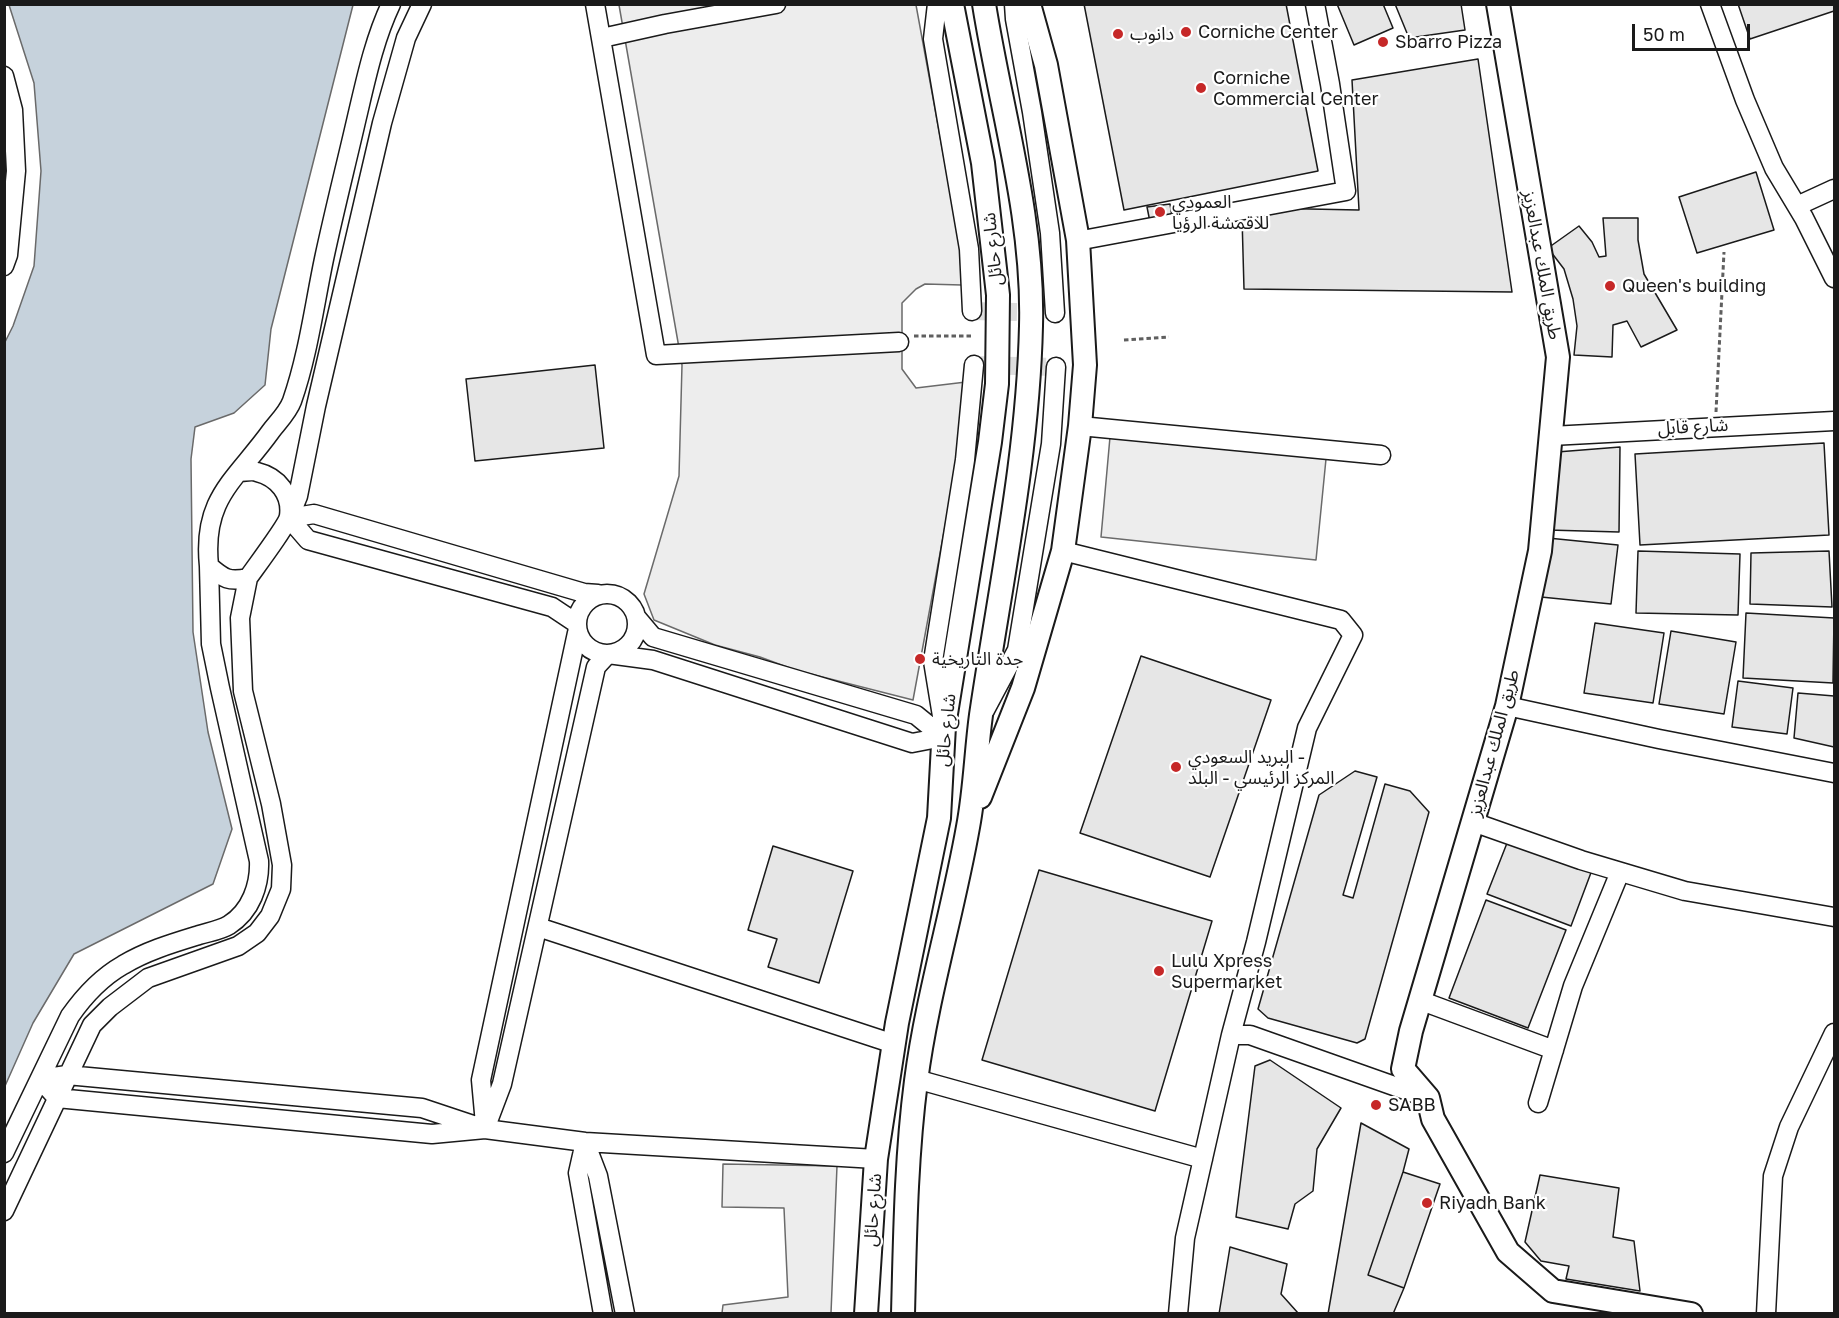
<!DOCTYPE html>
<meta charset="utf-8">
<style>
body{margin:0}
#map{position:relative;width:1839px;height:1318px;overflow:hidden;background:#fff;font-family:"Golos Text",sans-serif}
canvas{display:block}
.frame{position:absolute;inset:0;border:6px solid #1a1a1a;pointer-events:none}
.scale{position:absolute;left:1632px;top:24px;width:118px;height:27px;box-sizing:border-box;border:3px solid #1a1a1a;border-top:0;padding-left:8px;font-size:18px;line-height:21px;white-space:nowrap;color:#1a1a1a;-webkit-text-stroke:4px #fff;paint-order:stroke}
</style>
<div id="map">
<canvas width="1839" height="1318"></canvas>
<div class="frame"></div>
<div class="scale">50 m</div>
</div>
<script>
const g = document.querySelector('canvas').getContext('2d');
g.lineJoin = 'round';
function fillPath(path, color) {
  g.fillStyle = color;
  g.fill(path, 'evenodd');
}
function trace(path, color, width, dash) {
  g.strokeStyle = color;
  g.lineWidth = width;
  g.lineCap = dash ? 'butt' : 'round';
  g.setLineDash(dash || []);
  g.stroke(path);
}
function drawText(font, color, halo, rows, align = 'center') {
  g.font = font + ' "Golos Text","Noto Sans Arabic",sans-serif';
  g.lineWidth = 4.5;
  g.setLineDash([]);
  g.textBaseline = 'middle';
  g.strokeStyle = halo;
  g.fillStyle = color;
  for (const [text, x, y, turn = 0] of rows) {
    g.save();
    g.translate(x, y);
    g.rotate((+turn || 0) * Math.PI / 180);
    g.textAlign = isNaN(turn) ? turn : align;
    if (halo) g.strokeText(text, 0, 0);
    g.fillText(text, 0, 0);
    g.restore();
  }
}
const parking = new Path2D(`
 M619 5H916L959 240 962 285 925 284 916 289 902 303V369L916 388 966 382 958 456 913 700 795 670 760 657 715 645 654 620 644 594 679 476 682 365Z
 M1110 437 1326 459 1316 560 1101 537Z
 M723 1164 837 1166 831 1313H722L723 1305 788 1297 784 1208 722 1207Z`);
const water = new Path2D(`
 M9 5H353L271 329 265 385 234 413 195 427 191 459 193 632 208 732 232 829 213 884 74 954 33 1023 5 1086 4 344 13 326 34 266 41 171 34 83Z`);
const building = new Path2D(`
 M1084 4H1286L1318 171 1124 210Z
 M1337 4H1383L1393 28 1354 45Z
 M1395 4H1461L1465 30 1409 38Z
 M1738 4H1834V11L1750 39Z
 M1478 59 1512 292 1244 289 1242 217 1260 208 1359 210 1352 80Z
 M1756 172 1774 230 1697 253 1679 197Z
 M1170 204 1172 217 1150 222 1147 207Z
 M1603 218H1638V240L1644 274 1677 330 1641 347 1627 321 1613 325 1612 357 1574 355 1577 326 1573 299 1564 269 1548 248 1579 226 1592 242 1599 257 1606 256Z
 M595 365 604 448 475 461 466 379Z
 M1824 443 1829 535 1640 545 1635 454Z
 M1620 447 1619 532 1548 530 1557 452Z
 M1548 538 1618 545 1611 604 1541 597Z
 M1638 551 1740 554 1738 615 1636 613Z
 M1829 551 1832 607 1750 604 1751 553Z
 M1746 613 1834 618 1833 683 1743 678Z
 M1595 623 1664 633 1653 703 1584 693Z
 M1671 631 1736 642 1724 714 1659 704Z
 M1141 656 1271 700 1210 877 1080 833Z
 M1738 681 1793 688 1787 734 1732 727Z
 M1798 693 1834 696V747L1794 738Z
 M1355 771 1377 777 1343 895 1353 898 1385 784 1410 791 1429 812 1365 1039 1357 1043 1268 1018 1258 1009 1319 795Z
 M1509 838 1592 870 1571 926 1487 894Z
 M773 846 853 871 819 983 768 967 777 939 748 930Z
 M1039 870 1212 921 1155 1111 982 1060Z
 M1486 900 1566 930 1528 1028 1449 998Z
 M1270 1060 1341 1108 1317 1149 1313 1191 1295 1204 1288 1229 1236 1217 1255 1066Z
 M1361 1123 1409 1149 1403 1172 1368 1275 1404 1288 1393 1314H1328Z
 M1403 1172 1440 1184 1404 1288 1368 1275Z
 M1540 1175 1619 1188 1613 1237 1634 1241 1640 1291 1566 1279 1569 1266 1541 1261 1525 1242Z
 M1230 1247 1287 1264 1281 1294 1298 1313 1301 1314H1219Z`);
const minorTunnel = new Path2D(`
 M972 311 1055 313
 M974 365 1056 367`);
const path = new Path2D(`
 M914 336H973
 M1124 340 1169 337
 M1716 412 1724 252`);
const minor = new Path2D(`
 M595 4 656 355 899 342
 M937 4 933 39 969 249 972 311
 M1014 4 1015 19 1032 112 1050 233 1055 313
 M1710 4 1745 100 1774 168 1804 218 1834 278
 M602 38 665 24 776 4
 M4 76 13 110 16 171 8 255 4 266
 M1797 206 1834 189
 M1077 241 1346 191 1330 84 1315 4
 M1080 426 1381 455
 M1551 436 1834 421
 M239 472C245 472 252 470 257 472 278 477 292 495 289 516 288 524 255 568 248 578 229 582 224 579 209 566 202 498 235 481 271 431 278 422 288 412 292 401 308 355 314 307 324 259 334 212 346 165 357 117 366 79 374 40 391 4
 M291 513 298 496 316 406 382 123 406 38 422 4
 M289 518 314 514 584 593 598 594
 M289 518 308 540 552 607 576 623
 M1063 551 1341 620 1353 635 1307 728 1256 942 1231 1035
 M577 624a30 30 0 1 1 60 0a30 30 0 1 1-60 0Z
 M637 618 653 637 916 715 943 737
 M1507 706 1659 739 1834 773
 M985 710 1017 650 1051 444 1056 367
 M942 716 933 661 965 460 974 365
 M1473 822 1581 860 1685 891 1834 917
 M538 927 894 1044
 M1419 1000 1554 1050
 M916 1079 1203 1159
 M1538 1103 1573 986 1620 872
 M485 1124 481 1080 577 633
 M585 1142 598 1176 625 1314
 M585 1142 578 1173 603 1314
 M4 1153 70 1016C84 996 102 977 123 965 146 951 173 943 199 935 209 932 221 930 229 925 251 911 260 885 259 861L220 688 211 644 209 566
 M876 1159 585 1142 485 1129 422 1108 67 1075 40 1079 57 1098 432 1134 485 1129 502 1084 596 667 608 654 653 660 912 743 943 737
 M4 1211 92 1025 110 1007 148 978 238 946 257 933 270 916 281 889 282 865 271 804 243 691 240 618 248 578
 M1178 1314 1185 1238 1231 1035H1250L1428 1098
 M1766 1314 1773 1176 1789 1127 1834 1033`);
const major = new Path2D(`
 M1498 4 1558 357 1540 551 1507 706 1411 1031 1403 1069 1428 1098 1433 1119 1508 1252 1553 1291 1691 1314
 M980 797 1023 688 1063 551 1080 426 1085 365 1078 240 1046 65 1029 4
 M866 1314 876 1159 897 1023 939 818 944 726 990 442 997 384 998 295 983 163 952 4
 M903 1314C905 1236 906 1158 916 1081 927 996 953 912 968 827 975 790 976 752 981 715 1000 586 1028 457 1031 326 1034 217 1001 111 984 4`);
const markers = [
 [1186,32,6,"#c62828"],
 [1118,34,6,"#c62828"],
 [1383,42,6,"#c62828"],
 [1201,88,6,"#c62828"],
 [1160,212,6,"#c62828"],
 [1610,286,6,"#c62828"],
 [920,659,6,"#c62828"],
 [1176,767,6,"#c62828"],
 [1159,971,6,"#c62828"],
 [1376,1105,6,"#c62828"],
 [1427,1203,6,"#c62828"]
];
const poiNames = [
 ["Corniche Center",1198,32],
 ["دانوب",1130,34],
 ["Sbarro Pizza",1395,42],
 ["Corniche",1213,78],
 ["Commercial Center",1213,99],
 ["العمودي",1172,202],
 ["للاقمشة الرؤيا",1172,223],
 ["Queen's building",1622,286],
 ["جدة التاريخية",932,659],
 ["البريد السعودي -",1188,757],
 ["المركز الرئيسي - البلد",1188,778],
 ["Lulu Xpress",1171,961],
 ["Supermarket",1171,982],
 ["SABB",1388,1105],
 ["Riyadh Bank",1439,1203]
];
const streetNames = [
 ["شارع حائل",993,249,-96],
 ["طريق الملك عبدالعزيز",1542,265,80],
 ["شارع قابل",1693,427,-3],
 ["شارع حائل",946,730,-84],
 ["طريق الملك عبدالعزيز",1494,743,-75],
 ["شارع حائل",873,1210,-86]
];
fillPath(parking, '#ededed');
trace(parking, '#6a6a6a', 1.5);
fillPath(water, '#c6d2dc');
trace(water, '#6a6a6a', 1.5);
fillPath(building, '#e6e6e6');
trace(building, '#1a1a1a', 1.5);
trace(minorTunnel, '#ddd', 18, [18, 9]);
trace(minor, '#1a1a1a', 21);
trace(major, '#1a1a1a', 26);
trace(path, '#5f5f5f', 3, [4.5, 3]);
trace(minor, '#fff', 18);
trace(major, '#fff', 22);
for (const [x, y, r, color] of markers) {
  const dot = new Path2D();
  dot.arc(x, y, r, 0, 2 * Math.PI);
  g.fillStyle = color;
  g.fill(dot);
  trace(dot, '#fff', 2);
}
drawText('18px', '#1a1a1a', '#fff', poiNames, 'left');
drawText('18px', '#1a1a1a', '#fff', streetNames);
</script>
